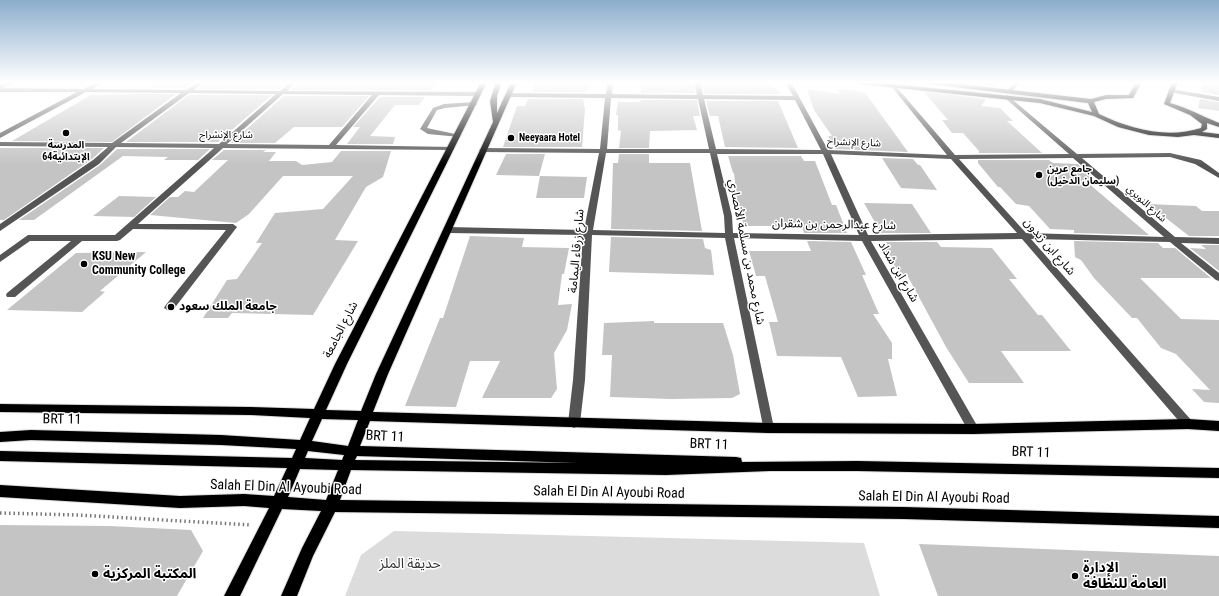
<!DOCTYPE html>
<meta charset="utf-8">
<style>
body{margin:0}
canvas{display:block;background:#fff}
</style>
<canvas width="1219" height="596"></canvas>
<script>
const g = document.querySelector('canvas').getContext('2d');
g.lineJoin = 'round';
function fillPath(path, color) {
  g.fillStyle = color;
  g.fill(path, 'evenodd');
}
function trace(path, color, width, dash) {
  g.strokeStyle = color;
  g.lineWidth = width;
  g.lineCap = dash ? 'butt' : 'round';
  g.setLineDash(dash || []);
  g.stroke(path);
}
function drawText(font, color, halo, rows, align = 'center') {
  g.font = font + ' "Roboto Condensed","Noto Sans Arabic",sans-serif';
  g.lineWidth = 3;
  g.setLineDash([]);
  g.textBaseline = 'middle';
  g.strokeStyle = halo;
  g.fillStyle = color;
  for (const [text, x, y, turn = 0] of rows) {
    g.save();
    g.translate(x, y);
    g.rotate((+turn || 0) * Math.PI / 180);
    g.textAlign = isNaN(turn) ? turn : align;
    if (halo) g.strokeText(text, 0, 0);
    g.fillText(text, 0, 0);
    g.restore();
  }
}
const green = new Path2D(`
 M394 531 864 543 880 596H345L361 555Z`);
const building = new Path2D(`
 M159 82H196L186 88H149Z
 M205 82H288L279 89H198Z
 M298 82H297H437L430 90H291Z
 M536 82H561L592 83 586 92H532Z
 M641 82H693L695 93H641Z
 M701 82H769L781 94H704Z
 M951 82H999L995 87Z
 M1202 82H1219V95L1201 92Z
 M807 89 840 94 837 89 855 90 866 94 908 152 835 149 828 136H832L814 110Z
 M924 92 986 99 981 106 1000 108 1013 121H1007L1042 153H979V151L963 133H952L942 120H948Z
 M140 94H176L112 142 12 141 91 95Z
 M189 95H272L218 142H126Z
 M284 96H369L342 127H294L275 143H231Z
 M380 97H425L419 105H395L370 136 395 137 393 144H347L360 127H353Z
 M528 99H583L585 109 582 147H503L517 106H525Z
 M1200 99 1219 102V111L1198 108Z
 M641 100H697L700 116H693L697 130 650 131 649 148H619L621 131 618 130V115H616L618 102H640Z
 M706 101H778L798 148 725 147 718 116H710Z
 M0 148H104L92 159 4 220H0Z
 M117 149H210L198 160H164L168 157 123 156 34 220H19L100 165Z
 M224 150H266L263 152H276L269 161H296L302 165 332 162 341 151H391L383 177 366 187 335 240 358 241 313 315 232 313 228 318H203L227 280 237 279 262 243H256L275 213 323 209 353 176H283L249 214 236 223 150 215 170 197H178L185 191 194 192 228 160H212Z
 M506 154H545L539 176 496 175Z
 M619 154H649V163H690L702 231 611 229 613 163H618Z
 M728 156H801L804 161H815L832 205H836L847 233H804L802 226H744L737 200 734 173H733Z
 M882 158 913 159 918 165H920L937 190 901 188Z
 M978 160H1049L1053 163 1078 164 1092 177 1087 182 1149 235 1074 233V230L1050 229 1029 206 1016 204 1000 187H998L978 163Z
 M540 176 587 177 584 198H536Z
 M119 196 156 197 134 217 93 216Z
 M864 203 912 204 931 233H881Z
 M1148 204 1196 206 1202 211H1219V236H1189Z
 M470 236 524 238 522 247 569 248 564 274H562L558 305 572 304 567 330 554 353 557 389 551 398H482L500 361H470L456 407 405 406 440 318H443Z
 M611 237 703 239 705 248 711 250 714 275 609 272Z
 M807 241 851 242 866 275H862L879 314H873L892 343V359H888L897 396 858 397 841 357 777 356 769 322H778L765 276H756L749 251H811Z
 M1074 241 1158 243 1163 248H1175L1211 278H1140L1181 319 1219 320V403L1204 402 1192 389 1210 390 1176 354 1161 348 1137 318H1132L1094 278 1081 260 1075 257Z
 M886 242H937L941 247 992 248 1017 279H1009L1038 315H1042L1071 351H1001L1024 383H969L946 347 907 275H900L884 248H889Z
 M1201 245H1219V271L1190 248 1206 249Z
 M146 252 100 291 105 292 82 312 7 310 76 253Z
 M654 321V323H723L733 355 740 394 732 398 671 399 610 397 612 355H602L604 323Z
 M0 525 110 526 191 530 203 551 177 596H0Z
 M919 544 1219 556V596H938Z`);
const path = new Path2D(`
 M0 513 77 515 251 525`);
const minor = new Path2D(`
 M9 82H16L2 88 84 89 97 82H104L92 89 186 90 198 82H204L194 90 280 91 290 82H296L287 91 478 92 481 94 478 96 379 95 336 145 454 147V149L452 150 223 148 138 224H233L237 227 173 310 169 311 164 308 165 306 226 230 133 229 120 240 117 241H82L15 297H7L6 295 7 293 71 241H30L0 262V255L28 235H115L214 148 116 147 99 164 0 231V224L93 160 108 147 0 146V142L112 143 181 93 86 92 0 138V133L77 92H0V85ZM189 93 276 94 219 144 121 143ZM283 94 372 95 329 145 227 144Z
 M607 82H613L612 94 697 95 694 82H700L703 95 793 96 785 82H791L828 150 947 155 891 86V84L893 83 955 155 1069 154 1005 98 1004 97 1007 95 1077 154 1170 153 1201 160 1219 173V178L1195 164 1170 157 1082 158 1175 237 1219 238V244L1181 243 1219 273V281L1216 280 1170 242 1031 239 1192 421 1194 424 1192 427 1188 429 1184 427 1022 239 871 241 979 429 977 432 973 434 969 432 862 241 734 238 774 428 772 431 768 433 764 431 725 238 592 235 585 380 580 423 578 426 574 428 570 426 568 423 573 380 583 235 448 233 444 230 448 227 584 230 599 153 483 152 479 150 483 148 600 149 605 98 508 97 505 95 508 93 606 94ZM611 98 698 99 709 149H607ZM704 99 795 100 821 150 716 149ZM606 153H710L724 216 725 233 593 230ZM717 154H823L859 235 733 233 732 216ZM831 154 951 159 1017 233 868 235ZM1073 158 1164 237 1026 233 959 159Z
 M1014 82H1020L1013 91H1009L1008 90Z
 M1171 89 1219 97V101L1169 92 1168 91Z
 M474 102 477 104 476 105 445 108 437 110 427 128 460 135V137L428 134 420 129 433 108 444 104Z`);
const major = new Path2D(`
 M481 82H487L347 364 326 410 361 411 376 374 493 122 490 101 496 82H502L497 96V113L511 82H517L388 374 373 412 768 423 973 424 1188 419 1219 421V431L1188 429 973 434 768 433 370 421 360 446 736 457 741 458 742 462 857 461 1219 468V478L857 471H770L666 475 351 470 340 500 904 507 1219 516V528L904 519 335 512 313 556 297 596H281L302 548 321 511 282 509 240 596H224L269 508 244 506 180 508 0 497V485L180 496 244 494 274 496 287 468 0 461V451L292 458 296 449 221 445 31 440 0 442V432L31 430 221 435 300 440 310 418 251 415 0 412V404L251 407 314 409 335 364ZM322 419 358 420 348 446 312 441ZM308 451 344 455 342 460 305 458ZM357 456 578 463 355 460ZM300 469 338 470 326 500 288 497Z
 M856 82H872L1040 99 1092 112 1088 103 929 84 926 82H941L1091 99 1106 95H1129L1136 82H1142L1133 98 1106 99 1094 102 1099 114C1130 129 1167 139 1201 128L1202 124 1190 115 1164 104 1172 82H1178L1170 103C1188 108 1202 116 1219 123V127L1207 123V129L1202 132 1219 134V138L1194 135 1178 137 1149 135 1118 127 1094 116 1040 103 859 84Z`);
const markers = [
 [66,133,4,"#000"],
 [511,138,4,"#000"],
 [1039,175,4,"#000"],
 [84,264,4,"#000"],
 [171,307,4,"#000"],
 [95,574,4,"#000"],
 [1075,576,4,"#000"]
];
const farStreetnames = [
 ["شارع الإنشراح",226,135],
 ["شارع الإنشراح",854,143,2],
 ["شارع النويري",1146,204,42]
];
const farPoinames = [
 ["Neeyaara Hotel",519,138],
 ["المدرسة",66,145,"center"],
 ["الإبتدائية64",66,157,"center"],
 ["جامع عرين",1047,169],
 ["(سليمان الدخيل)",1047,181]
];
const streetNames = [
 ["شارع عبدالرحمن بن شقران",834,225,1],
 ["شارع ابن زيدون",1049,247,49],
 ["شارع زرقاء اليمامة",577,251,-85],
 ["شارع محمد بن مسلمة الأنصاري",746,252,79],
 ["شارع ابن شداد",898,272,60],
 ["شارع الجامعة",341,330,-63]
];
const poiNames = [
 ["KSU New",92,257],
 ["Community College",92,271],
 ["جامعة الملك سعود",179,307]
];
const nearStreetnames = [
 ["BRT 11",62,420,1],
 ["BRT 11",385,437,3],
 ["BRT 11",709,445,2],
 ["BRT 11",1031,453,2],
 ["Salah El Din Al Ayoubi Road",286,488,2],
 ["Salah El Din Al Ayoubi Road",609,493,1],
 ["Salah El Din Al Ayoubi Road",934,498,1]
];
const nearParknames = [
 ["حديقة الملز",410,564]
];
const nearPoinames = [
 ["الإدارة",1083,568],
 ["العامة للنظافة",1083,584],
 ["المكتبة المركزية",103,574]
];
fillPath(green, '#dcdcdc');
fillPath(building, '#c4c4c4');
trace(major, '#dbdbdb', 2);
trace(path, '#777', 3.5, [1.5, 3]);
fillPath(minor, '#555');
fillPath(major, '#000');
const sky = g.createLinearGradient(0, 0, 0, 165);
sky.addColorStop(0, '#8cadcc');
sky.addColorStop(0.5, '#fff');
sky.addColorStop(1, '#ffffff00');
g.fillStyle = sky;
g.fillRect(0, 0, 1219, 165);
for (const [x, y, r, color] of markers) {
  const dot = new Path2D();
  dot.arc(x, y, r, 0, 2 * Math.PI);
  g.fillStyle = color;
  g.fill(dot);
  trace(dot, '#fff', 1.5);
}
drawText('10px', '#000', '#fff', farStreetnames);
drawText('bold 10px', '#000', '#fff', farPoinames, 'left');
drawText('12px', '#000', '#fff', streetNames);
drawText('bold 12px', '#000', '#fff', poiNames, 'left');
drawText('14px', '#000', '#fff', nearStreetnames);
drawText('14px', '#333', '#fff', nearParknames);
drawText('bold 14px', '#000', '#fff', nearPoinames, 'left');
</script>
